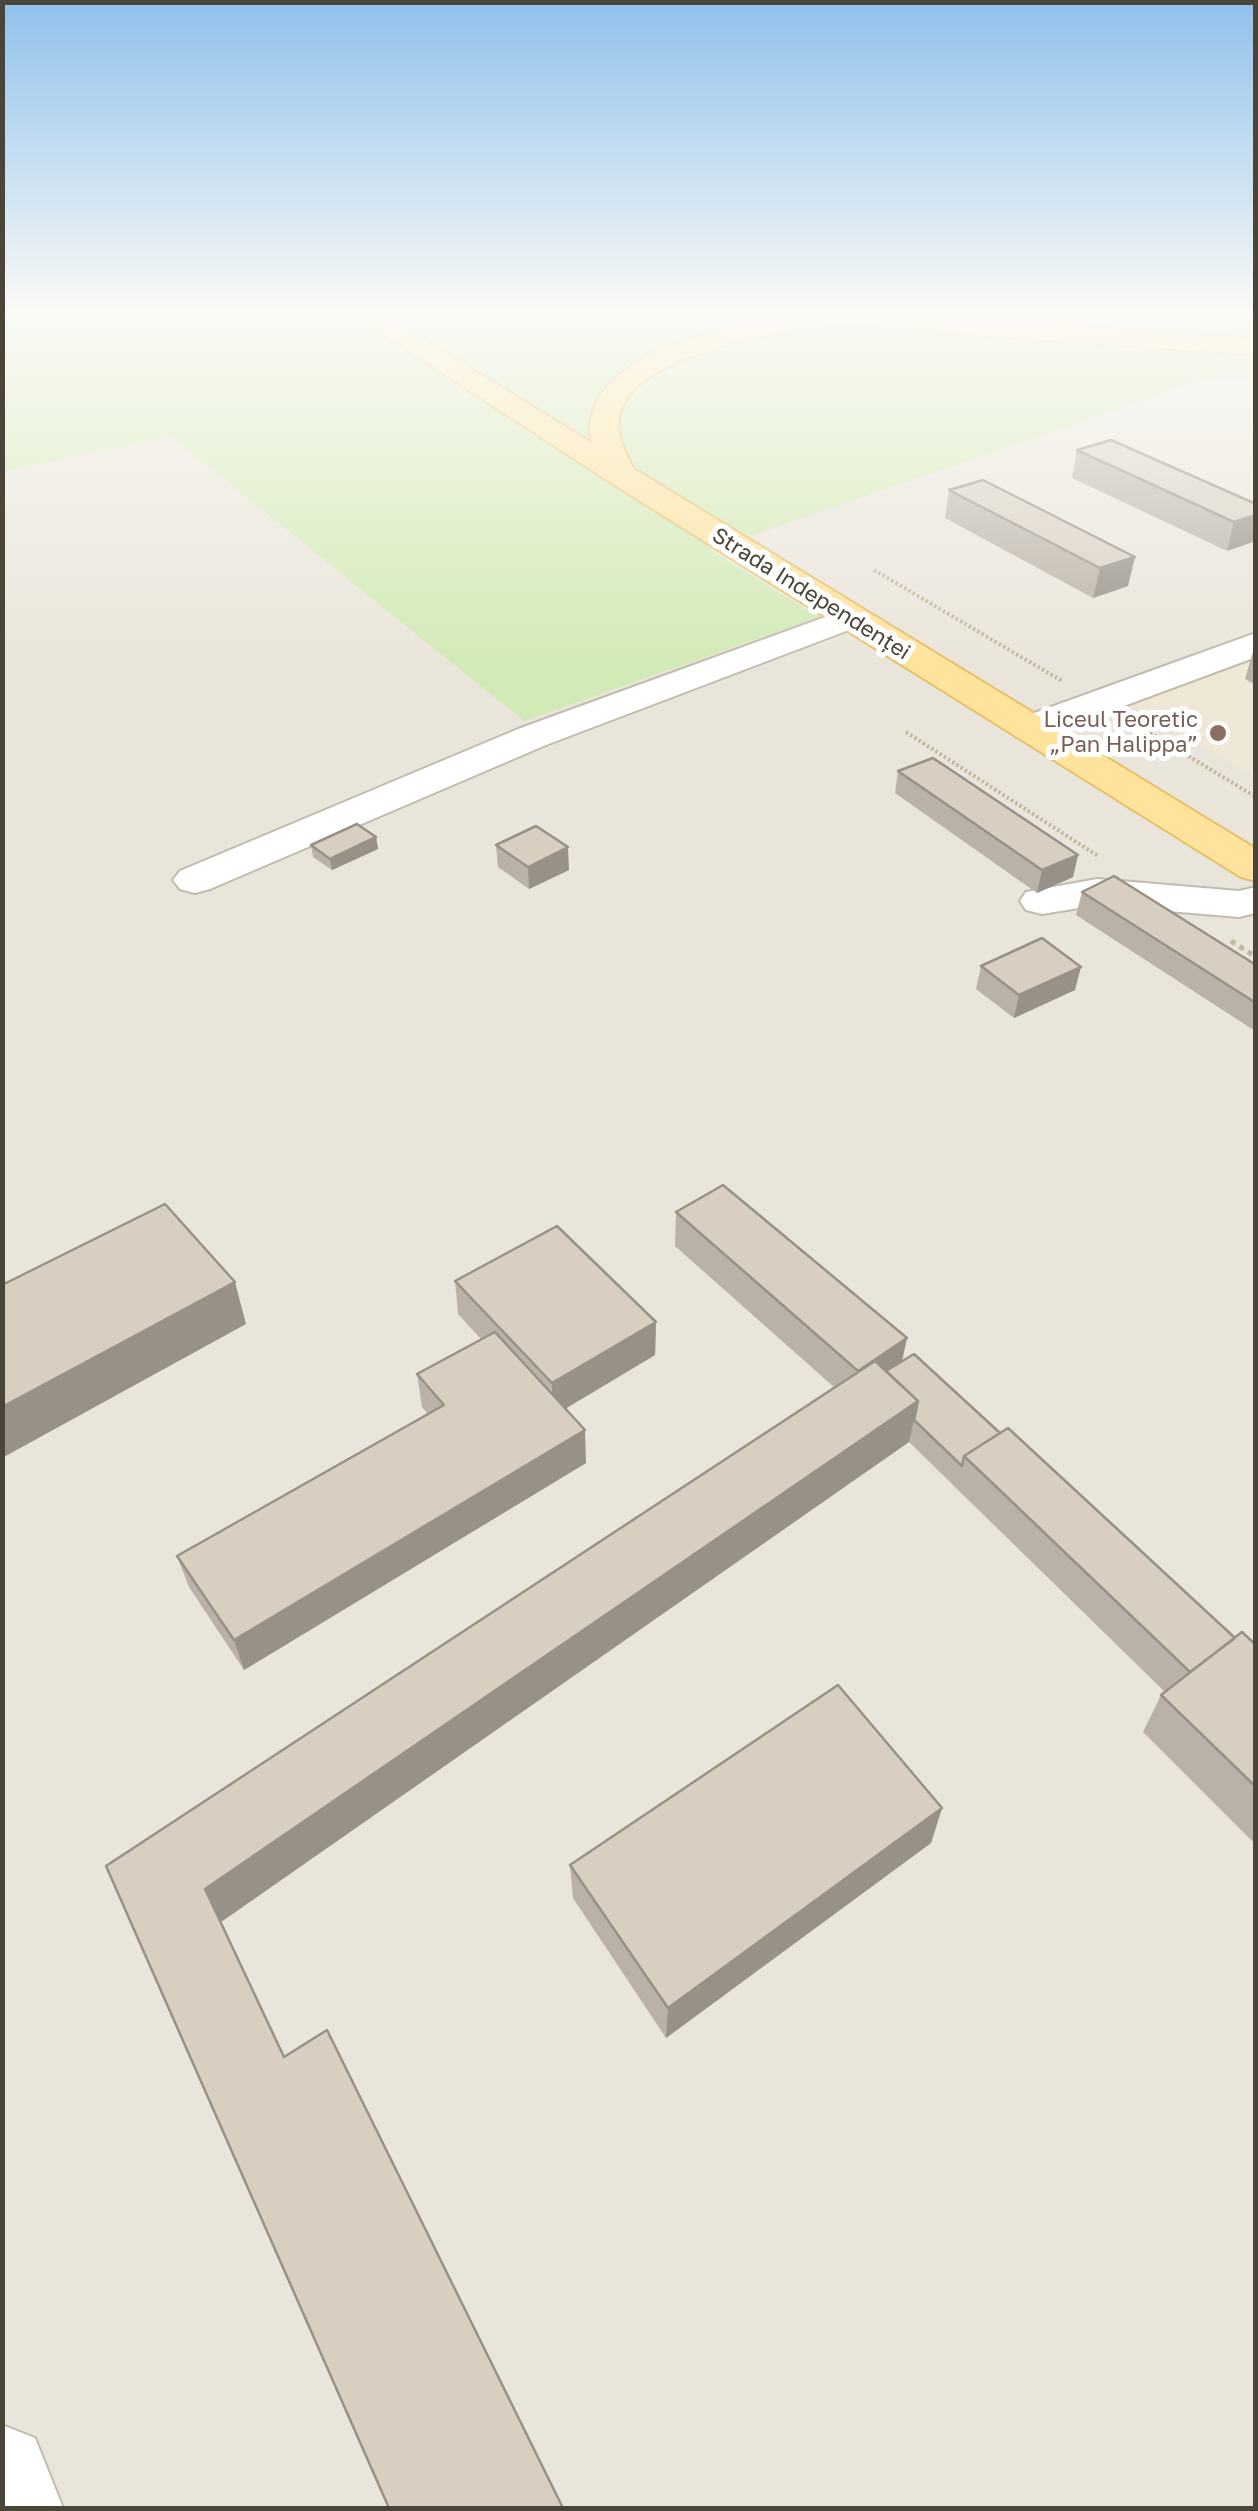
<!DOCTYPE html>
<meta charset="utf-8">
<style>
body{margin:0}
#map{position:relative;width:1258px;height:2511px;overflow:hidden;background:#f6f3ec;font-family:"Golos Text",sans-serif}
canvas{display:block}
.frame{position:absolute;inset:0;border:5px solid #4b4439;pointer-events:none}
</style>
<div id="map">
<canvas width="1258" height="2511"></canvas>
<div class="frame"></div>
</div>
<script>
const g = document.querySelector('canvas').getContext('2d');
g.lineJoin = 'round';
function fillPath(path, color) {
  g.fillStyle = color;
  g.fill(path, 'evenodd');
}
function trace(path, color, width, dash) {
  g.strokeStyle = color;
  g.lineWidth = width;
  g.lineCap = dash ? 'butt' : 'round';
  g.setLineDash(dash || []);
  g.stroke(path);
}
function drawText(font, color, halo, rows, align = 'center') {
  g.font = font + ' "Golos Text",sans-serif';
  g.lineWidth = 10;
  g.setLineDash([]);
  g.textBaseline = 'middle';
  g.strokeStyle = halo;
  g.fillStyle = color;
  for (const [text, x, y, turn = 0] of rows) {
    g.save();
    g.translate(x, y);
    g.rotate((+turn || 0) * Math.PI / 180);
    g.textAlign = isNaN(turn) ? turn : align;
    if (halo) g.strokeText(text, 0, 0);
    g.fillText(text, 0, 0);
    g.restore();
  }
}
const residential = new Path2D(`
 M3 316H1255V2508H3Z`);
const education = new Path2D(`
 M1255 631V776L1104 690Z`);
const green = new Path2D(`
 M3 316H1255V378L1205 379 710 550 819 617 524 721 170 436 3 471Z`);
const pathFar1 = new Path2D(`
 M874 570 1062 681
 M1137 725 1256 797
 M906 732 1098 856`);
const path = new Path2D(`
 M1231 941 1256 957`);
const minor = new Path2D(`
 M850 608 862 611 867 618 862 625 546 745 210 889 195 893 180 889 173 880 180 871 518 729Z
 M1256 633V657L1043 736 1029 740 1015 736 1010 728 1015 720Z
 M1097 879 1239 891 1256 887V913L1239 917 1097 905 1042 914 1026 910 1020 901 1026 892Z
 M2 2425 35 2438 63 2508H2Z`);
const major = new Path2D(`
 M355 316H385L592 443C571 354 742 321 801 316 869 311 939 317 1006 322 1089 328 1172 333 1256 339V355C1165 349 1074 342 983 336 938 333 891 325 846 326 792 327 660 350 627 398 611 422 621 446 634 469L1256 849V881L1241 877 613 484Z`);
const wall = new Path2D(`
 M1077 450 1256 504 1227 551 1072 478Z
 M983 480 1128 586 1093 598 945 518 949 490Z
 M1254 648H1256V685L1245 679Z
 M898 771 1078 855 1073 877 1037 893 895 793Z
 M376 837 378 849 332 870 313 857 311 845Z
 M496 845 569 870 529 889 498 867Z
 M1082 892 1256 965V1027L1252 1029 1076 915Z
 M981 966 1075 990 1014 1018 976 989Z
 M676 1212 902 1362 1000 1433 1235 1638 1256 1645V1845L1143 1732 1161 1695 1165 1692 909 1442 221 1922 284 2057 563 2508 106 1866 835 1388 675 1246Z
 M455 1281 656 1322 655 1355 565 1409 586 1463 244 1670 189 1587 177 1556 428 1414 422 1407 417 1374 481 1339 458 1314Z
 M942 1808 931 1843 666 2038 573 1898 570 1865Z`);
const shadedWall = new Path2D(`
 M1256 515V541L1227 551 1234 522Z
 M1135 557 1128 586 1093 598 1100 568Z
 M376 837 378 849 332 870 330 859Z
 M568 847 569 870 529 889 528 867Z
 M1078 855 1073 877 1037 893 1042 870Z
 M1081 967 1075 990 1014 1018 1019 995Z
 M235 1282 246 1324 2 1458V1407Z
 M656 1322 655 1355 553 1416 552 1383Z
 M907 1338 900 1371H858Z
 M918 1401 909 1442 221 1922 205 1889Z
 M585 1430 586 1463 244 1670 234 1640Z
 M942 1808 931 1843 666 2038 668 2008Z`);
const building = new Path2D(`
 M1111 440 1256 504V515L1234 522 1077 450Z
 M983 480 1135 557 1100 568 949 490Z
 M933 758 1078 855 1042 870 898 771Z
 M357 824 376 837 330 859 311 845Z
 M536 826 568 847 528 867 496 845Z
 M1114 876 1256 965V1003L1082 892Z
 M1042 938 1081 967 1019 995 981 966Z
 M723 1185 907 1338 858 1371 676 1212Z
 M165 1204 235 1282 2 1407V1285Z
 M557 1226 656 1322 552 1383 455 1281Z
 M495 1332 585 1430 234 1640 177 1556 444 1405 417 1374Z
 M914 1354 1000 1433 964 1456 962 1466 914 1420 918 1401 886 1371Z
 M875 1361 918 1401 205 1889 284 2057 327 2030 563 2508H389L106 1866Z
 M1008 1428 1235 1638 1190 1672 964 1456Z
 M1242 1632 1256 1645V1787L1161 1695Z
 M838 1685 942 1808 668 2008 570 1865Z`);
const markers = [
 [1218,733,10,"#8d6e63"]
];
const farStreetnames = [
 ["Strada Independenței",811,594,32]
];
const farEducationnames = [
 ["Liceul Teoretic",1198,720],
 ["„Pan Halippa”",1198,745]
];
fillPath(residential, '#eae5da');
fillPath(education, '#efe8d6');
fillPath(green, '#d2eab5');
trace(minor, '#c2bbae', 4);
trace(major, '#e6c16a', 4);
trace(pathFar1, '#c4b79f', 4, [2.5, 2.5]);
trace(path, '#c4b79f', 5, [5, 5]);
fillPath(minor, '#fff');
fillPath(major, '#ffe39c');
fillPath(wall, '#bab2a6');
fillPath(shadedWall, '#979187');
fillPath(building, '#d8cfc1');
trace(building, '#979187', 2.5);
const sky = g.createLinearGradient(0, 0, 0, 668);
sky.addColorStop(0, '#8fc1ec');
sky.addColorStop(0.47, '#fbfaf6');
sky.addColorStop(1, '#fbfaf600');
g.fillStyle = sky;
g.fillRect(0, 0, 1258, 668);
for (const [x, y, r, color] of markers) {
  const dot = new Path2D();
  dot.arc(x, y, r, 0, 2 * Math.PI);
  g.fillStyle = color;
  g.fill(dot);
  trace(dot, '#fff', 4);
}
drawText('22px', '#4b4439', '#fff', farStreetnames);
drawText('22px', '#785e54', '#fff', farEducationnames, 'right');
</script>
